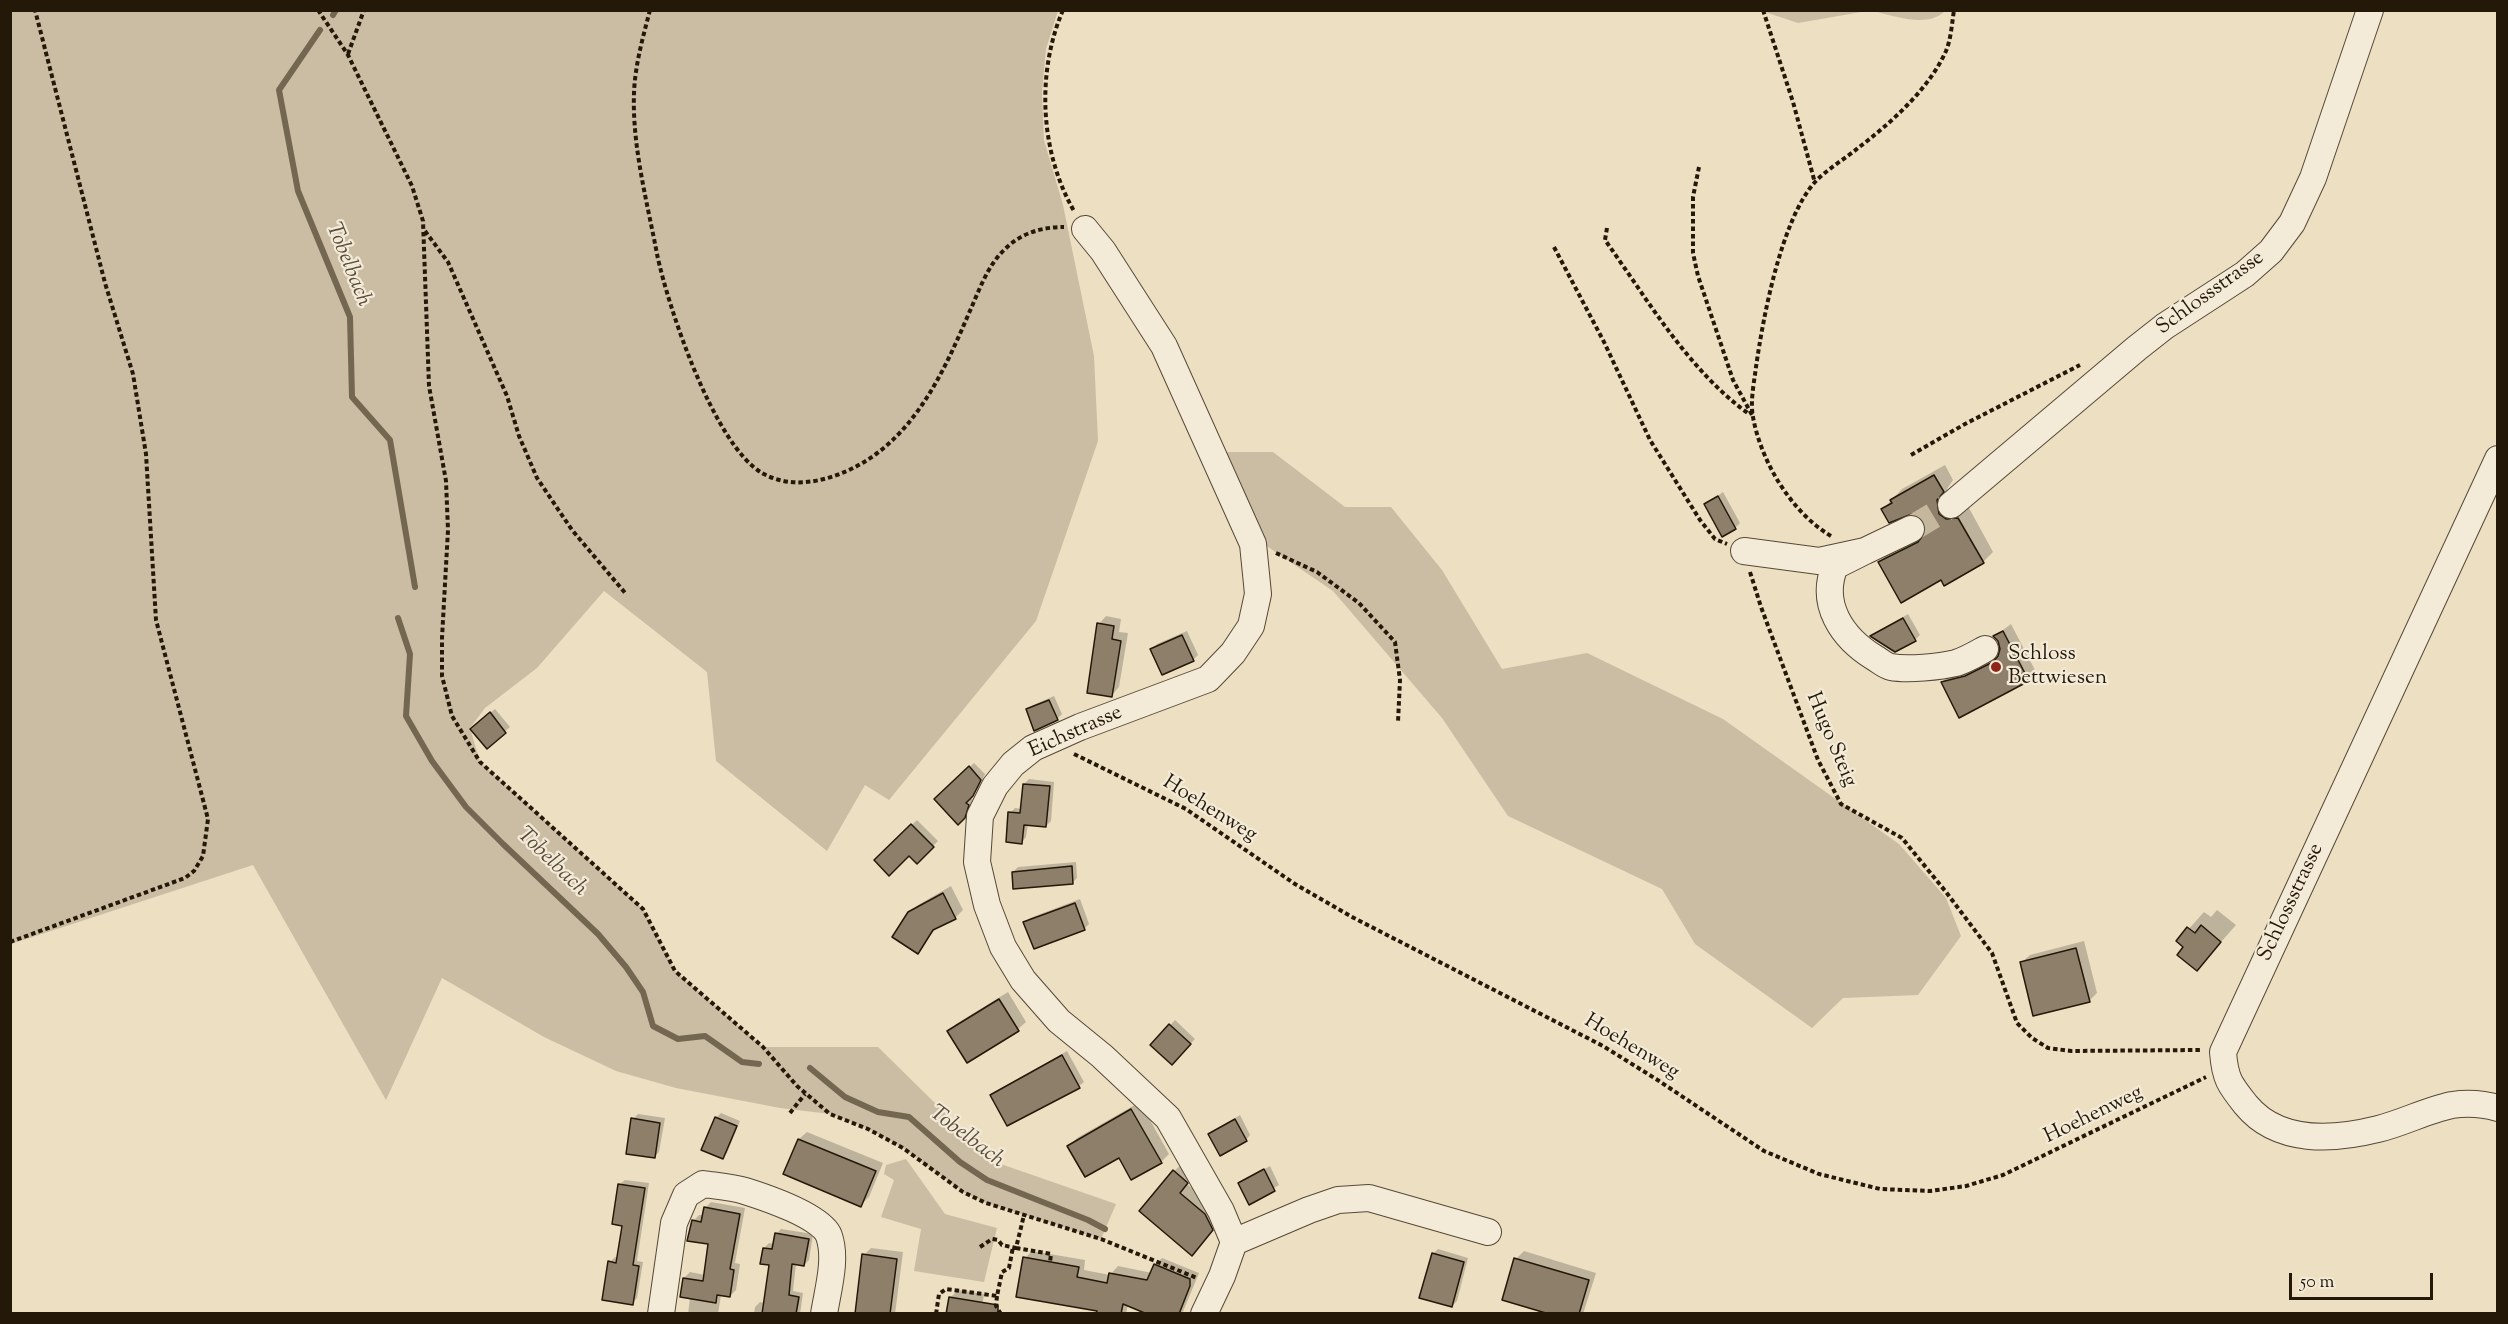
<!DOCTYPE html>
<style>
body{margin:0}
#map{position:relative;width:2508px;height:1324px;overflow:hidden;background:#eddfc2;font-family:"Sorts Mill Goudy",serif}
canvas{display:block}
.frame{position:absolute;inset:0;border:12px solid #241809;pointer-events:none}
.scale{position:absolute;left:2289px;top:1273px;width:144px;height:27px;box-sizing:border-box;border:3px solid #241809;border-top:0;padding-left:8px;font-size:18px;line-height:21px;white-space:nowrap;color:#241809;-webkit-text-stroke:4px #f3ead7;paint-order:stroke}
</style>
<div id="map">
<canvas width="2508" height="1324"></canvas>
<div class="frame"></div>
<div class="scale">50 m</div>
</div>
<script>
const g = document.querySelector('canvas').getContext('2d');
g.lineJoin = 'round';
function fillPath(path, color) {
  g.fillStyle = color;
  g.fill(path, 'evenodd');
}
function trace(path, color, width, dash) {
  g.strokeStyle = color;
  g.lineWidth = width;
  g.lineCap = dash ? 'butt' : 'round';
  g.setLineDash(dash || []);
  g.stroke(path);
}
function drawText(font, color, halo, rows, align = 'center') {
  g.font = font + ' "Sorts Mill Goudy",serif';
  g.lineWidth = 4.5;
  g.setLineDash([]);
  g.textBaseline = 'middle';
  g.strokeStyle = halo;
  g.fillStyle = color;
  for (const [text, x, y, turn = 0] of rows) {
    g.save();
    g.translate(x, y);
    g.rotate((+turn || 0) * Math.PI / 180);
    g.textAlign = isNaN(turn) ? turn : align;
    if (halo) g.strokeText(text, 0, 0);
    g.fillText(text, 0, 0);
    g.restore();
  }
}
const green = new Path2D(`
 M10 11H1058L1046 49 1042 92 1044 140 1063 205 1094 356 1098 441 1036 621 889 800 865 785 827 851 716 761 707 672 604 591 537 668 485 708 470 728 480 762 643 909 675 971 763 1047H878L995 1162 1116 1204 1101 1239 986 1203 963 1192 903 1148 868 1129 830 1114 780 1108 676 1088 616 1071 544 1037 442 978 386 1100 253 865 11 944Z
 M1762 11V10L1867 11 1798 23Z
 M1872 11H1945C1927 29 1893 15 1872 11Z
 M1217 452H1273L1345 507H1391L1442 570 1502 669 1587 653 1723 719 1899 844 1946 898 1961 936 1918 995 1843 998 1812 1028 1695 944 1662 889 1508 816 1442 718 1333 591 1252 536Z
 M906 1159 945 1214 997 1228 984 1282 914 1271 921 1229 881 1217 894 1180 884 1174 886 1165Z`);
const shadow = new Path2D(`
 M1945 465 1953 480 1947 489 1949 504 1958 509 1969 508 1993 552 1983 562 1942 578 1880 562 1890 551 1926 534 1927 530 1926 521 1913 512 1883 509 1902 489Z
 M1723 492 1740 523 1735 528 1706 504Z
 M1908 614 1920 635 1915 640 1873 636Z
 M1106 616 1121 619 1119 632 1128 633 1119 687 1112 695 1099 624Z
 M2011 624 2036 672 2028 680 1942 682 1950 674 1974 668 2000 656 2001 649 1995 636Z
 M1187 631 1198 655 1193 660 1152 649 1157 644Z
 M1054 696 1062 714 1057 719 1028 710 1033 705Z
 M495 709 510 727 487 747 477 724Z
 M974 763 985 774 978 789 970 797 973 800 969 812 958 823 936 799Z
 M1029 779 1054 782 1051 821 1046 826 1028 824 1026 837 1022 842 1010 813 1015 808 1022 809 1024 784Z
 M917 820 938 841 917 862 909 854 876 860Z
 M1076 862 1077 878 1073 882 1013 872 1018 867Z
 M951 886 963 910 955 918 937 927 918 952 909 913 918 905Z
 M1080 899 1089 924 1084 929 1025 923 1030 918Z
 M2217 910 2236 925 2197 969 2185 947 2178 941 2204 912 2211 917Z
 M2084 941 2097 993 2089 1001 2022 962 2030 955Z
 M1008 992 1026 1022 1018 1029 967 1061 949 1031 956 1024Z
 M1175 1020 1195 1039 1172 1063 1153 1044Z
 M1067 1051 1084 1082 1079 1086 1007 1124 992 1095Z
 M1140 1102 1169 1154 1161 1162 1069 1146 1077 1138Z
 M721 1113 740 1121 727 1153 722 1157 716 1118Z
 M638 1114 665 1118 659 1152 654 1157 633 1119Z
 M1240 1115 1250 1135 1246 1140 1210 1134Z
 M807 1132 883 1163 869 1197 861 1205 785 1174 799 1139Z
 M1182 1164 1195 1175 1187 1184 1213 1206 1220 1221 1192 1254 1174 1171Z
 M1270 1166 1279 1185 1249 1203 1240 1183Z
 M625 1180 649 1183 637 1261 643 1262 637 1298 632 1303 610 1262 615 1257 618 1258 623 1224 620 1184Z
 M711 1202 745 1208 735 1263 740 1264 736 1290 730 1296 721 1295 718 1314H688L690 1298 684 1278 690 1272 705 1275 710 1243 693 1221 699 1215H704L705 1208Z
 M781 1229 813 1234 809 1260 804 1265 796 1264 793 1291 803 1293 800 1314H754L755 1307 760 1302 765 1303 771 1264 764 1248 769 1243 774 1244 776 1234Z
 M871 1248 903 1252 895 1314H855L864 1255Z
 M1438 1249 1468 1258 1457 1301 1452 1306 1433 1254Z
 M1032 1251 1085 1260 1084 1270 1110 1275 1118 1266 1152 1273 1155 1265 1162 1258 1199 1273 1182 1314H1151L1128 1304 1126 1314H1098V1310L1025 1258Z
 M1524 1251 1596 1273 1583 1314H1554L1516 1259Z
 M958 1290 984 1294 982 1307 950 1298Z`);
const stream = new Path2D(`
 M333 15 336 10
 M320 30 279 90 298 191 350 317 352 397 390 440 415 587
 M398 618 410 654 406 716 432 761 466 807 503 844 598 934 626 967 643 992 653 1026 678 1039 705 1036 742 1062 759 1064
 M810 1068 845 1097 878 1112 909 1117 960 1162 987 1180 1088 1220 1105 1229`);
const building = new Path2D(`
 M1934 475 1944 492 1937 500 1939 514 1946 519 1958 518 1984 563 1944 586 1941 580 1901 603 1878 562 1918 542 1926 531 1925 523 1919 516 1912 514 1889 523 1881 509 1892 503 1890 500Z
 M1718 496 1736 529 1722 537 1704 504Z
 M1903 618 1916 641 1895 652 1870 636Z
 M1097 623 1114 626 1112 639 1121 641 1112 697 1087 693Z
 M2003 631 2029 681 1959 718 1941 682 1965 676 1993 662 1998 656 2000 649 1998 641 1993 636Z
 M1182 635 1194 661 1162 675 1150 649Z
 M1049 700 1058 720 1034 731 1026 709Z
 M490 712 506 733 487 749 470 729Z
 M969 766 981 780 973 796 966 803 969 805 965 818 958 825 934 799Z
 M1023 784 1050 786 1046 827 1024 825 1022 844 1006 842 1008 812 1020 813Z
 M911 824 934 847 917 864 909 856 889 876 874 860Z
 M1072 866 1073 884 1013 889 1012 872Z
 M943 893 956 919 933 930 918 954 892 937 908 912Z
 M1075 903 1085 930 1034 949 1023 922Z
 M2201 925 2221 942 2197 971 2177 955 2183 947 2176 941 2187 927 2195 933Z
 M2076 948 2090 1002 2033 1016 2020 962Z
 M999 999 1019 1031 967 1063 947 1031Z
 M1169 1024 1191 1044 1172 1065 1150 1045Z
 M1062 1055 1080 1088 1007 1126 990 1095Z
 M1131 1109 1162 1163 1131 1180 1119 1158 1085 1177 1067 1146Z
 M715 1117 737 1126 723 1159 701 1150Z
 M631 1118 660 1123 655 1158 626 1154Z
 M1235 1119 1247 1141 1220 1156 1208 1134Z
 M798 1139 876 1171 861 1207 783 1174Z
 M1264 1169 1275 1191 1249 1205 1238 1183Z
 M1173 1170 1188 1183 1180 1193 1205 1214 1213 1230 1192 1256 1139 1211Z
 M618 1184 645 1188 633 1265 639 1266 633 1305 602 1300 608 1261 616 1263 622 1226 612 1224Z
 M704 1207 740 1214 730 1269 734 1270 730 1297 717 1295 716 1303 680 1297 683 1278 703 1281 708 1244 687 1241 692 1220 701 1222Z
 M775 1233 809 1239 804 1266 792 1264 789 1295 799 1297 796 1314H762L769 1265 760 1264 763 1248 772 1249Z
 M1432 1253 1464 1262 1452 1307 1419 1298Z
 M862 1254 897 1259 890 1314H855Z
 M1023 1257 1079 1267 1077 1277 1107 1283 1109 1273 1147 1280 1154 1264 1190 1279V1286L1179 1314H1147L1123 1304 1121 1314H1096L1097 1311 1016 1297Z
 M1514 1258 1589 1280 1579 1314H1549L1502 1300Z
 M949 1297 998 1305V1314H946Z`);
const minorTunnel = new Path2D(`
 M1911 529 1951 505`);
const path = new Path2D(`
 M318 10 348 55 412 186 423 221 429 386 446 481 448 530 442 638V676L452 716 480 762 643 909 675 971 763 1047 797 1086 830 1114 868 1129 903 1148 963 1192 986 1203 1101 1239 1197 1278
 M650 10C643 37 635 65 634 93 632 146 647 201 657 254 668 307 714 445 762 473 785 486 810 484 834 476 869 464 895 442 917 412 939 382 954 348 969 313 979 291 987 266 1005 249 1021 233 1042 227 1064 227
 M1063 10C1036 73 1040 152 1074 211
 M1763 10 1793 102 1815 183
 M348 54 364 10
 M1699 167 1693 197V253L1698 276 1733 380 1752 415
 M1607 228 1605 240C1648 300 1688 370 1749 414
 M425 231 448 262 507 396 519 436 537 478 572 530 626 594
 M1554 247 1604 342 1650 440 1700 520 1715 539 1727 544
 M1911 455 1965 424 2080 365
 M1831 536C1792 513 1761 462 1753 417 1750 402 1754 383 1756 367 1763 318 1781 220 1815 182 1827 169 1845 159 1858 148 1891 123 1929 89 1946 51 1951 39 1952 23 1954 10
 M1276 553 1317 572 1359 603 1395 642 1400 680 1398 722
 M1750 572 1761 607 1818 760 1841 804 1902 838 1946 892 1992 953 2017 1023 2032 1038 2048 1048 2071 1051 2201 1050
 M1074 754 1186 809 1295 884 1354 918 1603 1046 1656 1079 1764 1151 1819 1174 1880 1189 1930 1191 1966 1186 2003 1175 2206 1077
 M10 942 185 878 194 871 203 856 208 819 156 620 146 454 133 374 105 283 35 10
 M790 1113 805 1094
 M980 1247 992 1239 998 1240 1002 1245 1016 1248 1024 1215
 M1016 1248 1051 1254 1050 1262
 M997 1296 996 1306 1001 1314
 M936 1314 939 1294 946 1289 997 1296 1002 1272 1009 1268 1013 1247`);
const minor = new Path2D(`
 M1085 229 1103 251 1164 346 1253 544 1258 594 1251 626 1233 653 1208 679 1080 727 1033 748 1013 764 995 786 980 816 977 862 987 905 1003 947 1023 980 1059 1021 1102 1056 1168 1118 1221 1211 1234 1242 1222 1276 1204 1314
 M2498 459 2223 1052C2225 1079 2230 1085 2246 1105 2278 1144 2334 1140 2378 1129 2403 1123 2427 1110 2452 1105 2466 1103 2484 1104 2498 1108
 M1951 505 2137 348 2165 326 2245 274 2271 251 2292 223 2313 178 2370 10
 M1744 551 1819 561 1865 551 1911 529
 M1865 551 1835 566C1819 604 1842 638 1875 658 1880 661 1886 666 1891 667 1907 670 1940 667 1956 663 1966 660 1976 654 1985 649
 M1234 1242 1309 1210 1338 1200 1369 1198 1488 1232
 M661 1314 674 1223 686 1195 703 1184C717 1186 732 1187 745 1191 764 1197 822 1216 829 1236 837 1259 828 1289 824 1314`);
const markers = [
 [1996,667,6,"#8f2418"]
];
const streetNames = [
 ["Schlossstrasse",2211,294,-36],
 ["Eichstrasse",1076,733,-24],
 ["Hugo Steig",1830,740,67],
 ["Hoehenweg",1209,810,32],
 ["Schlossstrasse",2292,903,-65],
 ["Hoehenweg",1631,1048,31],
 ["Hoehenweg",2094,1116,-26]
];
const poiNames = [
 ["Schloss",2008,655],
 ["Bettwiesen",2008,679]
];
const waterNames = [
 ["Tobelbach",347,265,68],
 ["Tobelbach",551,863,44],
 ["Tobelbach",966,1138,37]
];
fillPath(green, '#cbbda3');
fillPath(shadow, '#0003');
trace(stream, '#746752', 6);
fillPath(building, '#8d7f69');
trace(building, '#241809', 1.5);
trace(minorTunnel, '#c5b79d', 26, [26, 13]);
trace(minor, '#564a37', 28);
trace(path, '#241809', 4, [4.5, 3]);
trace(minor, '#f3ead7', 26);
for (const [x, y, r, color] of markers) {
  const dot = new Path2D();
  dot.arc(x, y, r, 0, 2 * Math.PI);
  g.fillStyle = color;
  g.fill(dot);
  trace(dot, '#f3ead7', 2);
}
drawText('21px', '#241809', '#f3ead7', streetNames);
drawText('21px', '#241809', '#f3ead7', poiNames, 'left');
drawText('italic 22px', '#594c3a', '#f3ead7', waterNames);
</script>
